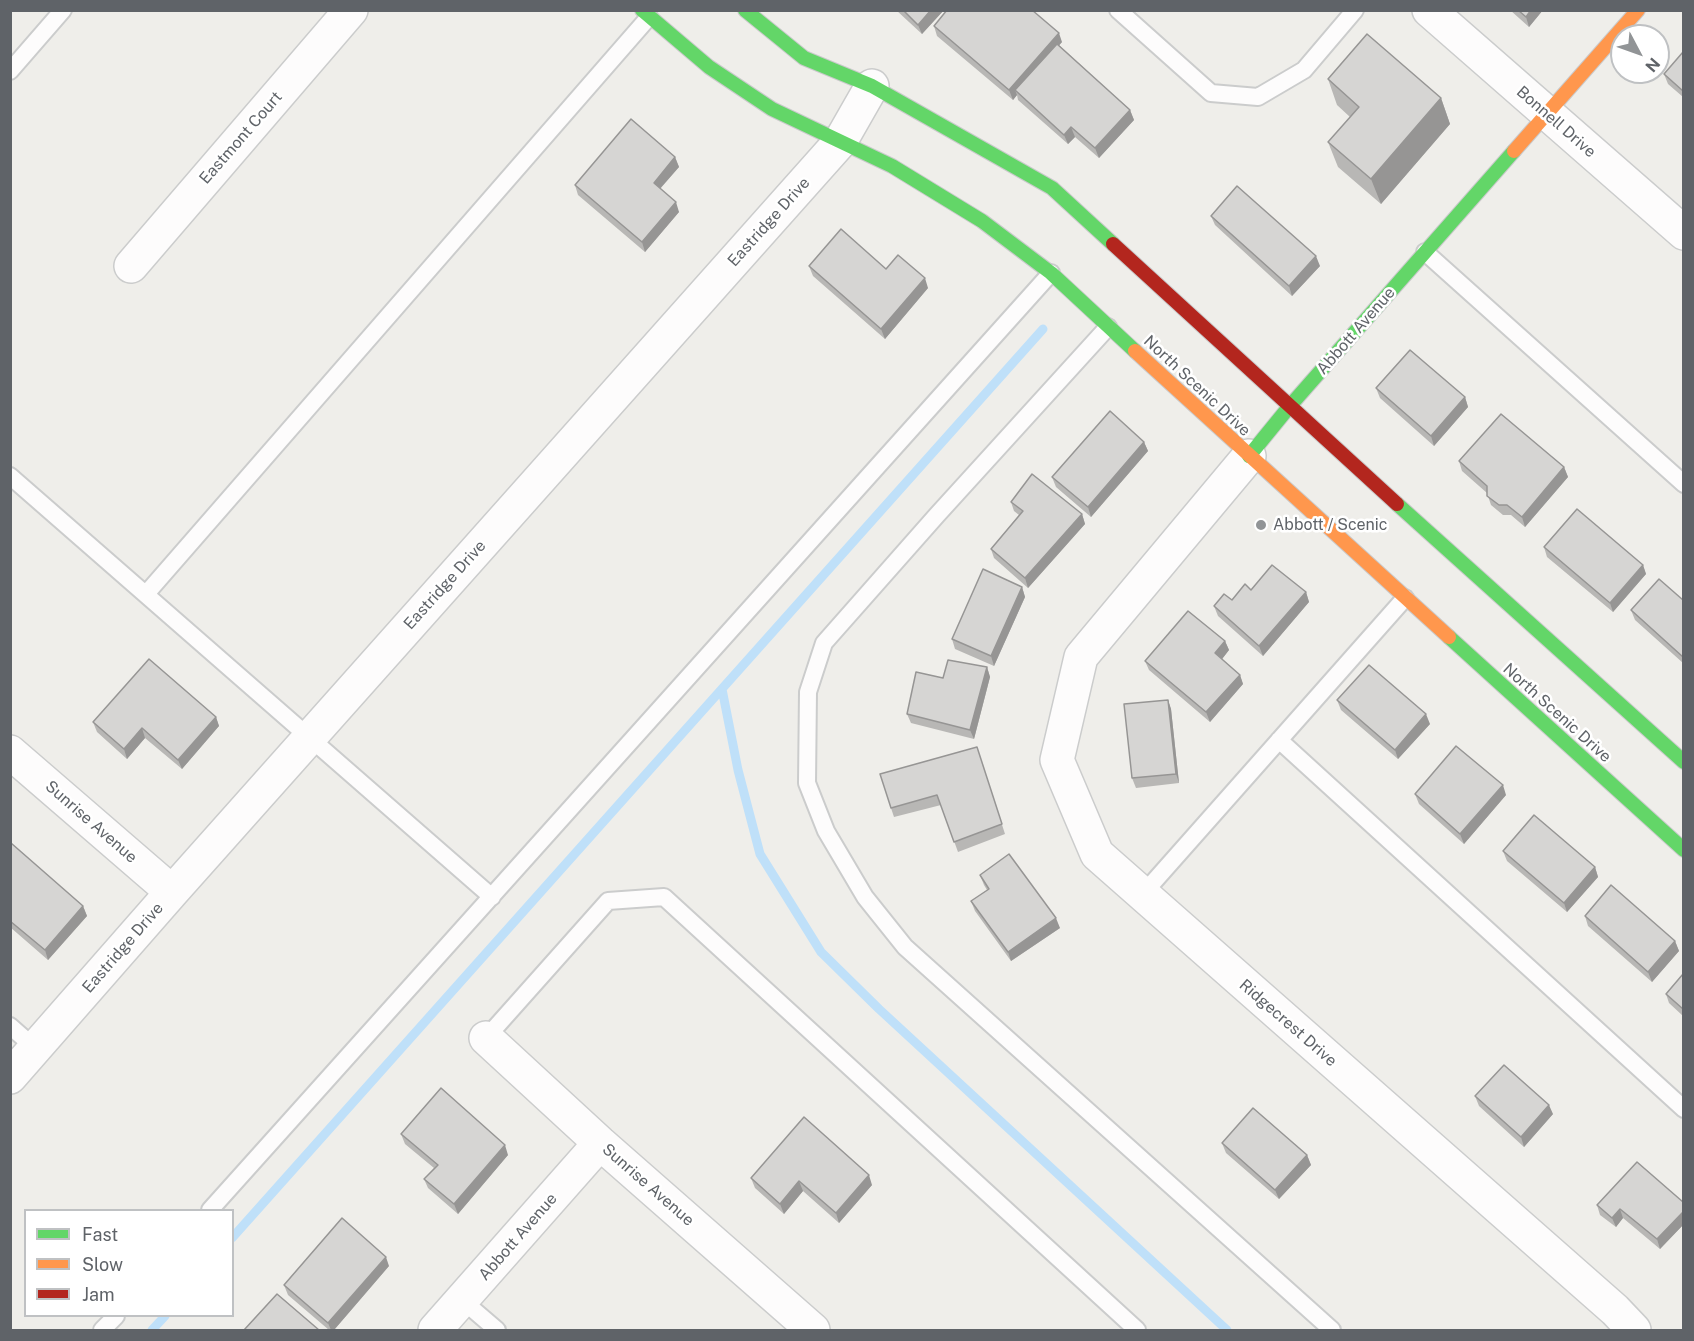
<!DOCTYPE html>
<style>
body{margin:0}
#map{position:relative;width:1694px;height:1341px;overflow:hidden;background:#efeeea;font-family:"Public Sans",sans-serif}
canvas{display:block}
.frame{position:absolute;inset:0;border:12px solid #5f6368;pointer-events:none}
.legend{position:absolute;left:24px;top:1209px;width:210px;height:108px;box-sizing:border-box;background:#fff;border:2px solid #bfc1c3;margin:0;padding:8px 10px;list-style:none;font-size:18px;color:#5f6368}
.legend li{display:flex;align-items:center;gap:12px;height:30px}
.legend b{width:30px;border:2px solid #bfc1c3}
.north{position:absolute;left:1610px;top:24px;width:60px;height:60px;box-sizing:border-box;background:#fff;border:2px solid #bfc1c3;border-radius:50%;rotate:131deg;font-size:16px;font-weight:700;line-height:24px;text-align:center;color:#5f6368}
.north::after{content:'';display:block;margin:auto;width:21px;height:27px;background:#919496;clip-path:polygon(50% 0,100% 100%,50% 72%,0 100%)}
</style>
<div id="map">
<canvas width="1694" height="1341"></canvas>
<div class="frame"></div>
<ul class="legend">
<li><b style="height:8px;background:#63d668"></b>Fast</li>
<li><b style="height:8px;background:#ff974d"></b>Slow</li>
<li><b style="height:8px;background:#b3261e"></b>Jam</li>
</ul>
<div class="north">N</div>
</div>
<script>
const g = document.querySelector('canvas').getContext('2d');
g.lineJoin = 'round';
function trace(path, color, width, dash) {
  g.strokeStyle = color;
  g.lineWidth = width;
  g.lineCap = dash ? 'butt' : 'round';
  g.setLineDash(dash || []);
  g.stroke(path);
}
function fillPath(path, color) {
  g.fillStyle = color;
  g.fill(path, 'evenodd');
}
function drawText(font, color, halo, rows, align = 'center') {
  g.font = font + ' "Public Sans",sans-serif';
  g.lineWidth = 5;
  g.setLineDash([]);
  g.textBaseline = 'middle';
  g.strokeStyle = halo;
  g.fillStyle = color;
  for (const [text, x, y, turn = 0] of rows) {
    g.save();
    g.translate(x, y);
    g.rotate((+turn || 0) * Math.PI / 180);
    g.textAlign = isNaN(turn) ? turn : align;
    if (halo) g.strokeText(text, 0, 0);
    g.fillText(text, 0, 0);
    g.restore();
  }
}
const stream = new Path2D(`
 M722 689 738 770 760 854 821 952 879 1009 1227 1330
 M232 1238 1043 329
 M152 1330 165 1316`);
const lane = new Path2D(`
 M1118 10 1211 93 1258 97 1304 70 1355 10
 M10 71 63 10
 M1425 252 1684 484
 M1108 327 937 515 824 643 808 692 807 783 826 831 865 897 905 947 1332 1330
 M10 476 492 897
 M146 594 649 17
 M1279 740 1684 1109
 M1142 895 1405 598
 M10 1026 35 1048
 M486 1038 608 901 664 897 1137 1330
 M210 1210 1051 273
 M462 1300 497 1330
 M102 1330 116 1316`);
const street = new Path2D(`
 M1429 10 1684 233
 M131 266 351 10
 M1249 456 1081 657 1057 760 1097 854 1615 1310 1634 1330
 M10 752 172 892
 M486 1038 600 1143 813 1330
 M10 1077 172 892 840 142 872 86
 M435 1330 600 1143`);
const fast = new Path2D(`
 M642 10 709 67 772 109 892 166 982 221 1051 273 1135 351
 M745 10 804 58 872 86 1052 188 1113 244
 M1249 456 1289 407 1514 151
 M1397 504 1684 762
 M1449 637 1684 850`);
const slow = new Path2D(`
 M1514 151 1638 10
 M1135 351 1449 637`);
const jam = new Path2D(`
 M1113 244 1397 504`);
const wall = new Path2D(`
 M896 10H944L922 34Z
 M1510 10H1543L1529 27Z
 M934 26 1062 42 1059 45 1130 110 1134 120 1099 158 1075 137 1068 144 1018 100 1017 95 1013 100 937 36Z
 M1683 52V97L1668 84 1664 74Z
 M1328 79 1441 98 1450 124 1381 204 1338 167 1328 142 1350 117 1337 105Z
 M675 157 679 167 660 189 679 212 645 252 578 195 575 185Z
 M1211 216 1320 266 1292 296 1215 225Z
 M809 266 886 269 928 288 885 339 813 276Z
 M1376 388 1465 397 1468 407 1434 446 1380 398Z
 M1144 442 1148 451 1091 517 1056 487 1052 477Z
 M1459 461 1564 467 1568 477 1525 527 1511 515H1503L1491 505 1487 493 1462 471Z
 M1011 502 1082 514 1085 524 1028 588 994 558 991 549 1019 515 1014 511Z
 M1544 547 1643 565 1646 574 1613 612 1547 557Z
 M1022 587 1025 597 994 666 955 649 952 639Z
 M1251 590 1306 592 1309 602 1263 656 1218 616 1214 606 1232 600Z
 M1683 600V663L1635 620 1631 610Z
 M1225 641 1229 650 1222 659 1240 675 1243 684 1210 722 1149 670 1145 661Z
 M987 667 990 677 974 739 911 723 907 714 943 678Z
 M1168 700 1171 709 1179 783 1136 788 1132 778Z
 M1337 700 1430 724 1398 759 1341 710Z
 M216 717 219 726 182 769 145 738 127 759 97 732 93 722Z
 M977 747 1005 834 958 852 941 805 894 817 891 808Z
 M1415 794 1506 795 1464 844 1419 804Z
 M11 843 83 906 87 916 48 960 10 927Z
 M1503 851 1595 867 1598 877 1567 912 1507 861Z
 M980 875 1060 928 1011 961 975 911 971 901 987 890 984 885Z
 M1585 916 1675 941 1679 951 1652 982 1588 926Z
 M1683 974V1016L1669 1003 1666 994Z
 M1475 1096 1553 1114 1524 1147 1479 1106Z
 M401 1134 508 1155 458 1214 428 1188 424 1179 434 1168 405 1144Z
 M1222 1143 1307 1155 1311 1165 1279 1199 1226 1153Z
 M751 1178 872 1185 839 1223 803 1191 784 1214 755 1188Z
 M1683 1202V1225L1660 1249 1623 1218 1616 1227 1600 1215 1597 1205Z
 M389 1266 334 1330H329L288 1295 284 1285Z`);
const shadedWall = new Path2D(`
 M931 10H944L922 34 918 25Z
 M1531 10H1543L1529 27 1526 17Z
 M1059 33 1062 42 1018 93 1015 90 1017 95 1013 100 1009 90Z
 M1441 98 1450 124 1381 204 1371 179Z
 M1130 110 1134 120 1099 158 1095 148Z
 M1071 127 1075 137 1068 144 1064 135Z
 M675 157 679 167 657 192 654 183Z
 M676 202 679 212 645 252 642 242Z
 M1316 256 1320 266 1292 296 1289 286Z
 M925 278 928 288 885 339 881 329Z
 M1465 397 1468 407 1434 446 1431 436Z
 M1144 442 1148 451 1091 517 1088 507Z
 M1564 467 1568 477 1525 527 1522 517Z
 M1082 514 1085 524 1028 588 1025 578Z
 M1643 565 1646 574 1613 612 1610 603Z
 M1022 587 1025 597 994 666 991 656Z
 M1306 592 1309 602 1263 656 1259 646Z
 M1225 641 1229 650 1219 663 1215 653Z
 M987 667 990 677 974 739 970 730Z
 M1240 675 1243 684 1210 722 1206 712Z
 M1168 700 1171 709 1179 783 1176 774Z
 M1426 714 1430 724 1398 759 1395 750Z
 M216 717 219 726 182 769 178 760Z
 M142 728 145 738 127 759 124 749Z
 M1503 785 1506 795 1464 844 1460 834Z
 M1595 867 1598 877 1567 912 1564 903Z
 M83 906 87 916 48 960 45 950Z
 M1056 918 1060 928 1011 961 1008 952Z
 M1675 941 1679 951 1652 982 1648 972Z
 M1549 1105 1553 1114 1524 1147 1521 1137Z
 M505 1145 508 1155 458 1214 454 1204Z
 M1307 1155 1311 1165 1279 1199 1275 1190Z
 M869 1175 872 1185 839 1223 836 1213Z
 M799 1181 803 1191 784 1214 780 1204Z
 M1620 1209 1623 1218 1616 1227 1612 1218Z
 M1683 1212V1225L1660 1249 1657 1239Z
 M386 1257 389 1266 334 1330H331L328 1323Z`);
const building = new Path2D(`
 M903 10H931L918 25Z
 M947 10H1032L1059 33 1009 90 934 26Z
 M1518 10H1531L1526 17Z
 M1367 34 1441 98 1371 179 1328 142 1359 107 1328 79Z
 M1057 44 1130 110 1095 148 1071 127 1064 135 1015 90Z
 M1683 52V91L1664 74Z
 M631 119 675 157 654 183 676 202 642 242 575 185Z
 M1237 186 1316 256 1289 286 1211 216Z
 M841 229 886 269 898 255 925 278 881 329 809 266Z
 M1410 350 1465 397 1431 436 1376 388Z
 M1110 411 1144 442 1088 507 1052 477Z
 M1501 414 1564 467 1522 517 1507 505H1499L1487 496V486L1459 461Z
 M1032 474 1082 514 1025 578 991 549 1023 511 1011 502Z
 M1577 509 1643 565 1610 603 1544 547Z
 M1272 565 1306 592 1259 646 1214 606 1224 594 1232 600 1245 584 1251 590Z
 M983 569 1022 587 991 656 952 639Z
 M1659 579 1683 600V657L1631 610Z
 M1188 611 1225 641 1215 653 1240 675 1206 712 1145 661Z
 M149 659 216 717 178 760 142 728 124 749 93 722Z
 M948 660 987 667 970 730 907 714 916 672 943 678Z
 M1369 665 1426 714 1395 750 1337 700Z
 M1168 700 1176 774 1132 778 1124 704Z
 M1456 746 1503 785 1460 834 1415 794Z
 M977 747 1002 824 954 842 937 795 891 808 880 774Z
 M1534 815 1595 867 1564 903 1503 851Z
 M11 843 83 906 45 950 10 921Z
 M1009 854 1056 918 1008 952 971 901 989 889 980 875Z
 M1611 885 1675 941 1648 972 1585 916Z
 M1683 974V1009L1666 994Z
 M1504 1065 1549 1105 1521 1137 1475 1096Z
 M441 1088 505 1145 454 1204 424 1179 438 1165 401 1134Z
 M1253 1108 1307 1155 1275 1190 1222 1143Z
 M804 1117 869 1175 836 1213 799 1181 780 1204 751 1178Z
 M1637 1162 1683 1202V1212L1657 1239 1620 1209 1612 1218 1597 1205Z
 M342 1218 386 1257 328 1323 284 1285Z
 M277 1294 319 1330H244Z`);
const markers = [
 [1261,525,6,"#919496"]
];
const streetNames = [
 ["Bonnell Drive",1556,122,41],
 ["Eastmont Court",241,138,-49],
 ["Eastridge Drive",769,222,-48],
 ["Abbott Avenue",1356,331,-49],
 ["North Scenic Drive",1197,386,43],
 ["Eastridge Drive",445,585,-48],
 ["North Scenic Drive",1557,713,42],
 ["Sunrise Avenue",91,822,41],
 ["Eastridge Drive",123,948,-49],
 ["Ridgecrest Drive",1288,1023,41],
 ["Sunrise Avenue",648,1185,41],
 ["Abbott Avenue",518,1237,-49]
];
const poiNames = [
 ["Abbott / Scenic",1273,525]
];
trace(stream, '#bfe0f9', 9);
trace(lane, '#cbcccc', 20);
trace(street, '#cbcccc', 36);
trace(fast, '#cacacb', 16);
trace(slow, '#cacacb', 16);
trace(jam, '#cacacb', 16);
trace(lane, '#fdfcfc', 16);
trace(street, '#fdfcfc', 33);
trace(fast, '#63d668', 14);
trace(slow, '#ff974d', 14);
trace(jam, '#b3261e', 14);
fillPath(wall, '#b8b7b5');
fillPath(shadedWall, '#969594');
fillPath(building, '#d6d5d3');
trace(building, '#969594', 1.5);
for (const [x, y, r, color] of markers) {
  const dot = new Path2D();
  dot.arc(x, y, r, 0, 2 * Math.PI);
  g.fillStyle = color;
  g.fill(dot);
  trace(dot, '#fff', 2);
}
drawText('16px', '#5f6368', '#fff', streetNames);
drawText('16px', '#5f6368', '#fff', poiNames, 'left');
</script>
